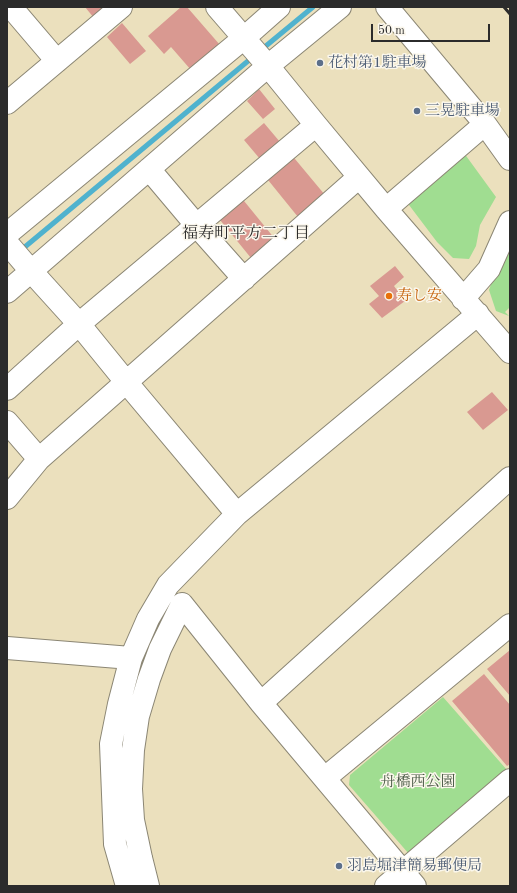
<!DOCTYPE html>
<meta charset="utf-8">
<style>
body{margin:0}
#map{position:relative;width:517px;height:893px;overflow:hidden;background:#ebe0bd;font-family:"Old Standard TT",serif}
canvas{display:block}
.frame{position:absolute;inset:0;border:8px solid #2b2b2b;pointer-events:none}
.scale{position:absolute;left:371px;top:24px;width:119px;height:18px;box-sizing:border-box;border:2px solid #2b2b2b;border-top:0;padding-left:5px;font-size:12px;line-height:14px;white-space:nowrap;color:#2b2b2b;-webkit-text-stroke:3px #fbf7ec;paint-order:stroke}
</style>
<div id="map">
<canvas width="517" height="893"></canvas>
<div class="frame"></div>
<div class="scale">50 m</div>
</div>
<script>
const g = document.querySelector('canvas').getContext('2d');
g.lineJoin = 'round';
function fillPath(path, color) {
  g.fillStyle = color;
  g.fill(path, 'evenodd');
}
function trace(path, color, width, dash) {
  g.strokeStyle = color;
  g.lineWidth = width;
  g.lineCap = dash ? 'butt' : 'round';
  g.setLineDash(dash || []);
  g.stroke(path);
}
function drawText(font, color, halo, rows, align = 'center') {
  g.font = font + ' "Old Standard TT","Noto Serif JP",serif';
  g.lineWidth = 3;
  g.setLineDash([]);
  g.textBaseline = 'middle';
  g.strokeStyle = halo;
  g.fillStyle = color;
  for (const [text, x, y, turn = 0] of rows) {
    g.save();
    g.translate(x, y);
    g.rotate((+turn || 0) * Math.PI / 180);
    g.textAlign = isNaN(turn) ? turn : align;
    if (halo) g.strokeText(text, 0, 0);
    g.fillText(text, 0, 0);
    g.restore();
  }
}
const green = new Path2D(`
 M464 153 496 197 480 225 476 246 469 259 453 258 437 242 406 201Z
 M510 234V307L505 312 509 316 496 311 489 290 500 258Z
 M443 697 507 770 409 854 349 785 350 775Z`);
const stream = new Path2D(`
 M261 50 313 7
 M20 251 254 56`);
const building = new Path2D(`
 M85 7H108L94 18Z
 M181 7H187L220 45 191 70 171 47 164 54 148 36Z
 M122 23 146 51 130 64 107 37Z
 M259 89 275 109 263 119 247 101Z
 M264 123 280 142 260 159 244 140Z
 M290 153 325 195 298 217 264 175Z
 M240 196 275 239 251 258 216 215Z
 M395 266 404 277 394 286 405 301 382 318 369 304 379 296 370 286Z
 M492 392 508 410 483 430 467 412Z
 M510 650V696L487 669Z
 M484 674 510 705V764L507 766 452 701Z`);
const minor = new Path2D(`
 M11 7 57 61
 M217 7 268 66 316 125 386 209 510 352
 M387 7 485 124 510 159
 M7 103 121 7
 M149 169 197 226 244 279
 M386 209 485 124
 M7 234 244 38 279 7
 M7 243 31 271 79 324 127 383 237 514
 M7 292 268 66 340 7
 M463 299 489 269 510 222
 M7 389 79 324 316 125
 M7 422 39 459
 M7 498 39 459 359 177
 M7 648 131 658
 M261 703 510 478
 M325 778 510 625
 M127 886 115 844 111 744 119 704 131 658 148 619 168 585 237 514 478 314
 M148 886 141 858 133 820 131 789 133 750 138 716 149 679 160 649 182 604 261 703 415 886
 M386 886 510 780`);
const rail = new Path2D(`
 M504 7 510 14`);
const markers = [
 [320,63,4,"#5c6f8a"],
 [417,111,4,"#5c6f8a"],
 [389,296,4,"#e8710a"],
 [339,866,4,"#5c6f8a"]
];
const serviceNames = [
 ["花村第1駐車場",328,63],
 ["三晃駐車場",425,111],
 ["羽島堀津簡易郵便局",347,866]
];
const foodNames = [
 ["寿し安",397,296]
];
const parkNames = [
 ["舟橋西公園",418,782]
];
const neighbourhoodNames = [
 ["福寿町平方二丁目",246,234]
];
fillPath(green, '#a0dd91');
trace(stream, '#4fb2ce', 5);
fillPath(building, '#d99991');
trace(minor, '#8b8674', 24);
trace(minor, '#fff', 22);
trace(rail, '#2b2b2b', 3);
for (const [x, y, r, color] of markers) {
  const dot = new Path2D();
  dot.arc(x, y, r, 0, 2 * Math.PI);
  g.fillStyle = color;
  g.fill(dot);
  trace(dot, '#fbf7ec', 1.5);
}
drawText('15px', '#4e5e75', '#fbf7ec', serviceNames, 'left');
drawText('15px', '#c56008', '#fbf7ec', foodNames, 'left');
drawText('15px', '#485844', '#fbf7ec', parkNames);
drawText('16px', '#2b2b2b', '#fbf7ec', neighbourhoodNames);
</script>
